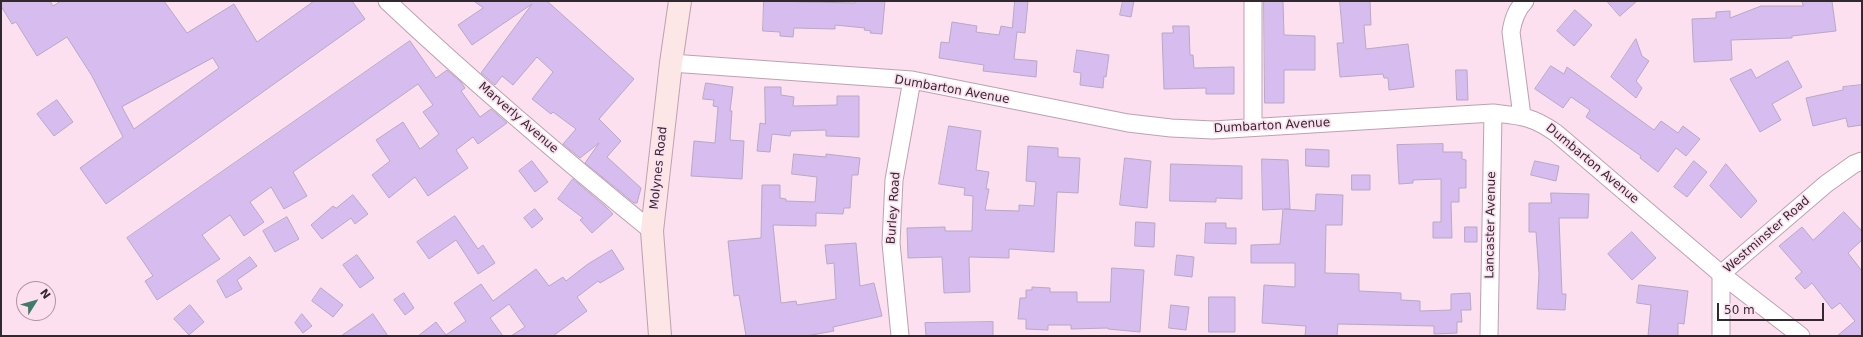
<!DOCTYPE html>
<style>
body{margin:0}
#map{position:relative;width:1863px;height:337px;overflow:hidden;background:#fde0f0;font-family:"DejaVu Sans",sans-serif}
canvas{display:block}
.frame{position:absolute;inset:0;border:2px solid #33282f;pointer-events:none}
.north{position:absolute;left:16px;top:281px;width:40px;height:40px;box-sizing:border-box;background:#fde0f0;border:1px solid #ac96a3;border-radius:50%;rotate:53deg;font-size:11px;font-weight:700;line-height:16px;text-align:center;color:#33282f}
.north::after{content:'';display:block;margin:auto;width:14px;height:18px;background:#3e7c69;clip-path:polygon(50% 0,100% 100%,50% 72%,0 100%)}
.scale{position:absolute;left:1717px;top:303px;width:107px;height:18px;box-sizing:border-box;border:2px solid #33282f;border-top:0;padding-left:5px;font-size:12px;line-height:14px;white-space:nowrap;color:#33282f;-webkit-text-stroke:3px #fde0f0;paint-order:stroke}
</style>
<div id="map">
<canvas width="1863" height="337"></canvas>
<div class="frame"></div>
<div class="north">N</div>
<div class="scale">50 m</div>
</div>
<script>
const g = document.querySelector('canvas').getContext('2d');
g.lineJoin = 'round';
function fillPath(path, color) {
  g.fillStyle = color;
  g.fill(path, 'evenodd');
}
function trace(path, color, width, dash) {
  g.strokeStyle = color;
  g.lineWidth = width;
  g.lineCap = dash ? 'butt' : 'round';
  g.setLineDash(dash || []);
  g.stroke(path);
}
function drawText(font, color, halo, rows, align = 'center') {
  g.font = font + ' "DejaVu Sans",sans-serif';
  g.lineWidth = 3.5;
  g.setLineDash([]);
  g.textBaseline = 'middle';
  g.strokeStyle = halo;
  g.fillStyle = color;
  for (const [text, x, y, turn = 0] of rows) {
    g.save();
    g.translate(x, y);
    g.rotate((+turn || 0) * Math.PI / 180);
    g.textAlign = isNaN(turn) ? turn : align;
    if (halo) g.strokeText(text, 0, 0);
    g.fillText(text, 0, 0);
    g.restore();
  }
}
const building = new Path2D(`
 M1 1H50L53 6 61 1H164L187 33 234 4 257 42 314 1H352L365 19 106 204 80 168 123 137 92 76 67 37 37 56 16 22 12 24 1 6ZM213 58 219 68 134 129 122 107Z
 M474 1H547L634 79 599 119 621 141 607 157 641 188 637 203H634L585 163 599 143 580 158 563 144 576 129 553 112 551 114 532 99 553 72 537 57 513 85 502 76 495 85 481 73 532 4 472 45 458 25 483 8Z
 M764 1 855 3V1H885L882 34 870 33 871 31 864 30 865 28 835 25V29L794 28 793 37 780 36V32L763 31Z
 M1015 1H1028L1025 33 1017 32 1014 59 1037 61 1036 77 983 71 984 65 939 58 941 42 949 43 952 22 977 26 976 32 999 35 1001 26 1012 28Z
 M1123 1H1134L1131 17 1120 15Z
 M1264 1H1283L1284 35 1315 36V70H1284V103H1265Z
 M1340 1H1370L1371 25H1364L1366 49 1408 44 1414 87 1389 90 1388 78H1384L1383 74 1340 77 1337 43H1343Z
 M1607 1H1637L1620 16Z
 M1802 1H1832L1836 31 1792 36V38L1731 40 1732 60 1694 62 1692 19 1716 18V12L1730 11V18L1761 6H1803Z
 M1575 10 1592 25 1574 46 1557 31Z
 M1173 26H1189L1190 55H1193L1194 68 1234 67V94H1206V88L1164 89 1162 33H1173Z
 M1636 39 1642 56 1649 61 1636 81 1642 88 1636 98 1611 77Z
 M410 41 436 78 447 70 461 82 465 88 461 91 480 117 491 109 507 123 478 144 473 137 456 150 468 168 428 196 415 177 389 198 372 175 390 161 376 140 403 122 420 149 439 134 423 112 433 105 418 84 293 172 307 196 284 209 271 187 250 202 264 222 244 236 230 215 202 235 220 259 157 300 145 281 153 276 127 238Z
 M1077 50 1109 55 1106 77 1104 76 1103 88 1080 85 1081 73 1074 72Z
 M1788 61 1802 87 1772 104 1781 120 1760 132 1730 79 1751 69 1756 78Z
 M1551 66 1564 74 1567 67 1654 130 1661 121 1678 133 1683 126 1700 139 1686 156 1676 148 1658 172 1640 158 1641 156 1586 117 1590 110 1571 97 1563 108 1535 89Z
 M1456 70H1467L1468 100H1457Z
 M706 83 733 87 730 111H732L730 140 744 141 742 179 691 176 694 141 715 143 718 107 713 106 714 100 703 99Z
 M1862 85V125L1848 127 1846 118 1813 126 1806 98 1843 90V87Z
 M765 87H781V95L794 97 793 106 837 105V96H859V137L826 136V130L791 131 790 136 772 134 770 152 757 151 760 123 765 124Z
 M57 100 73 122 54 136 37 114Z
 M949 126 981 131 976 170 989 172 986 189H989L985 210 1019 211V205L1034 206 1036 182 1026 181 1028 146 1058 148V157L1080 158 1078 193 1057 192 1054 252 1009 249V258L969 257 970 292 944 293 942 257 908 258 907 228 945 227V231H972L973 196 964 195 965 188 939 184Z
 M1443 144V152H1462V159L1466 160V188H1459V202H1451L1452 238H1433V222H1441V179L1413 180V183L1399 184 1397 145Z
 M1306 149 1329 150V167L1306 166Z
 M794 154 826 157V154L860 158 858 175H852L850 208H844L843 214 816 213V226L773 225 781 303 796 301 797 305 836 299 834 263 827 264 825 245 856 243 860 286 874 283 882 316 833 327 834 331 806 336H746L739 295 734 296 728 241 761 238 762 185H780V198L786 199V201L815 202 817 177 792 174Z
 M1125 158 1151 161 1147 208 1120 205Z
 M1262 159 1288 160 1290 209H1284L1315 211 1316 194 1343 195 1342 225H1326L1325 273 1359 274V291L1401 293V300L1420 301V311L1451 310V294L1470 293 1471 310H1461L1462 322H1457V333L1434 334V326L1338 324 1337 336H1305L1306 326 1262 323 1264 285 1295 287V263H1251V245L1280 244 1283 209 1263 210Z
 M532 161 548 182 535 192 519 171Z
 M1535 161 1559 166 1556 181 1531 175Z
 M1694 161 1707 172 1687 197 1674 187Z
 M1171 164 1242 166V199L1216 198V202L1170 201Z
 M1726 164 1757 201 1741 218 1710 186Z
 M1352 175H1370V190H1352Z
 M573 179 605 206 613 214 592 233 580 220 583 218 558 199Z
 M1551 193 1589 194 1588 218H1559L1562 294H1566L1565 310 1537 309 1539 274 1536 232H1529V203H1551Z
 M353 195 368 214 355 224 351 218 322 239 311 225 333 206 336 208Z
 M535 209 543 219 532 228 524 218Z
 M1844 212 1862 231V240L1848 253 1862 271V336H1837L1855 321 1840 303 1832 309 1812 283 1805 289 1795 278 1802 272 1779 246 1802 227 1813 240Z
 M455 216 478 249 483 245 495 263 478 274 456 240 429 259 417 242Z
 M287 217 299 239 275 252 263 231Z
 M1136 222 1155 223 1154 247 1135 246Z
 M1206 223H1226V228H1236V244L1205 243Z
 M1465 227H1477V242H1465Z
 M1632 232 1656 258 1632 280 1608 254Z
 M612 250 624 269 600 283 598 281 577 297 587 311 553 336H511L525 327 509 304 490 318 503 336H418L436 322 446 335 466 321 454 303 481 284 493 301 536 269 549 286 563 277 566 281 588 264Z
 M357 255 374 278 360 288 343 265Z
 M1177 255 1194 257 1192 277 1175 275Z
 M250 257 257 266 237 280 242 289 226 298 217 281Z
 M1112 268 1144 270 1140 332 1108 329V328L1071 329V325H1048V330L1026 329V319H1018L1020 298H1026V290H1032V287L1050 288V292H1077V302H1110Z
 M1639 285 1688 291 1684 324 1678 323V336H1648L1651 305 1637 303Z
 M321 288 343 305 333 317 312 301Z
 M404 293 414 308 405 315 394 300Z
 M1209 297H1235V332H1209Z
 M190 305 204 322 189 335 174 319Z
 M1171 305 1189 307 1186 330 1169 328Z
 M302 314 312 326 303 333 295 323Z
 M373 314 388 336H341L360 323Z
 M993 322V336H926L925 323Z`);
const street = new Path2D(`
 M387 1C472 81 561 157 652 231
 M671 63 912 80 1128 123 1171 128 1213 130 1493 113C1521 116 1532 116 1556 133L1721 274 1801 336
 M1522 116 1511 32C1513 20 1516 10 1525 1
 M1253 127V1
 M900 336 891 243 894 180 912 80
 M1489 336 1493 113
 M1721 336V274L1826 184 1854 164 1862 161`);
const secondary = new Path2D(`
 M660 336 652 231 671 63 680 1`);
const streetNames = [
 ["Dumbarton Avenue",952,90,10],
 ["Marverly Avenue",518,118,41],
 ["Dumbarton Avenue",1272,126,-3],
 ["Dumbarton Avenue",1592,164,40],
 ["Molynes Road",659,168,-84],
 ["Burley Road",894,208,-86],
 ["Lancaster Avenue",1491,225,-89],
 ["Westminster Road",1767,235,-41]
];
fillPath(building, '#d7bcf0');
trace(building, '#b6a9c3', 1);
trace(street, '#bda1b1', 19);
trace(secondary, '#bda1b1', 24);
trace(street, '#fff', 17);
trace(secondary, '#fce6e6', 22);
drawText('12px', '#33282f', '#fde0f0', streetNames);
</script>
